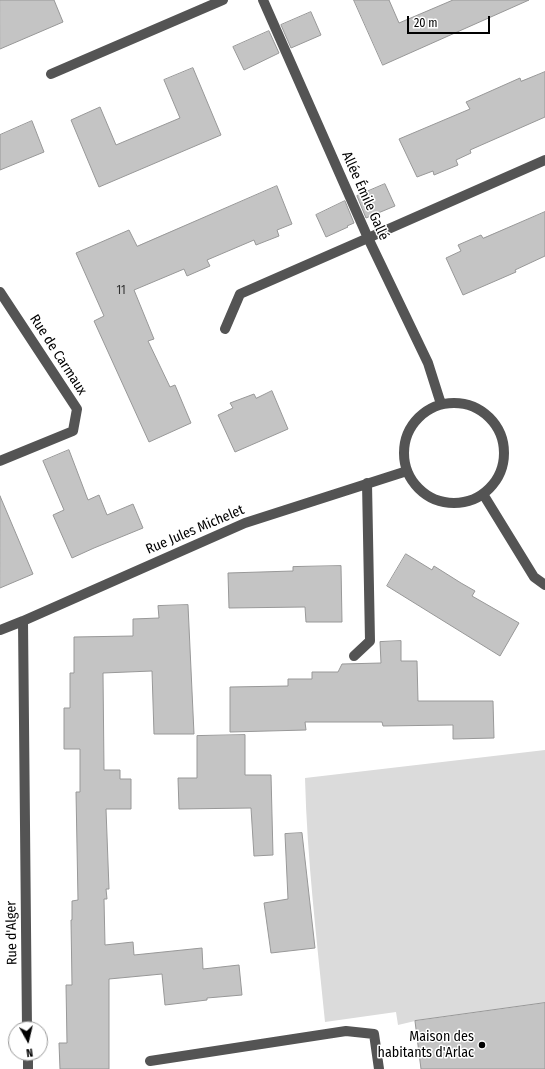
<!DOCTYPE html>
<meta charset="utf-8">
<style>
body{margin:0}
#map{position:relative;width:545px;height:1069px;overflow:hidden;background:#fff;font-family:"Fira Sans Condensed",sans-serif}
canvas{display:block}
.north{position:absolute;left:8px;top:1021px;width:40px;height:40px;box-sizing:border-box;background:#fff;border:1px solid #999;border-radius:50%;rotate:172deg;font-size:11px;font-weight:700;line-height:16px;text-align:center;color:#000}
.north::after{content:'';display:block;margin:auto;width:14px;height:18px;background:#000;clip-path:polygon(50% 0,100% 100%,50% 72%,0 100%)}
.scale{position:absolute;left:407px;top:16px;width:83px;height:18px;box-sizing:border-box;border:2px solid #000;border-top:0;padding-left:5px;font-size:12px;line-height:14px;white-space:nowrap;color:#000;-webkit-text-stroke:3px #fff;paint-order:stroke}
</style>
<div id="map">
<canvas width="545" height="1069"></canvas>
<div class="north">N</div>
<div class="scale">20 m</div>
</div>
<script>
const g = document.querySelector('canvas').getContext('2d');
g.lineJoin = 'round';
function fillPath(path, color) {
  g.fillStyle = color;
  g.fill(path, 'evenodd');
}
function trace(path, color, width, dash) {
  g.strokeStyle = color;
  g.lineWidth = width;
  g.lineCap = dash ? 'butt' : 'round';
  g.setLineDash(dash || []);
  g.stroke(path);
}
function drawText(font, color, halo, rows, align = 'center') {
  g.font = font + ' "Fira Sans Condensed",sans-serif';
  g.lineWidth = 3;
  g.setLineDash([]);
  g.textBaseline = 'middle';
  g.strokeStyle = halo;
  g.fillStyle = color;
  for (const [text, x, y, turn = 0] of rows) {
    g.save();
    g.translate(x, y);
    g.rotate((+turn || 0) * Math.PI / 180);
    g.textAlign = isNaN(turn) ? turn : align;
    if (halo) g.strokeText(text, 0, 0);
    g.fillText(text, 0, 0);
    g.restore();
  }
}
const green = new Path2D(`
 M545 750V1003L415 1021 398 1025 396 1012 325 1022C317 941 307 859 305 778Z`);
const building = new Path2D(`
 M0 0H54L63 22 0 49Z
 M354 0H389L399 23 453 0H529L383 65Z
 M311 12 321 35 291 48 281 25Z
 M269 31 279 53 244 70 233 47Z
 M193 68 221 135 99 187 71 120 100 107 116 145 180 118 164 80Z
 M545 72V117L470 150 471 153 456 160 458 165 434 175 433 171 417 177 399 139 470 109 466 102 520 78 521 81Z
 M32 121 44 152 0 170V135Z
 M385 184 395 206 366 218 357 196Z
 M277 186 292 224 277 230 279 236 256 245 254 240 207 260 210 266 187 276 184 269 134 290 154 339 148 341 170 387 175 385 191 423 149 442 94 321 104 316 76 253 129 230 137 246Z
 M345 201 354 223 347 226 348 227 326 237 316 215Z
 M545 212V256L515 270 516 272 463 295 446 258 461 251 458 245 481 235 483 238Z
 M272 391 288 429 235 452 218 415 233 408 230 403 254 394 256 398Z
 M69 450 88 500 99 495 107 515 133 504 143 528 94 548 72 558 53 515 64 510 43 461Z
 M0 496 33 574 0 588Z
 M406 554 432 570 434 566 461 583 475 591 472 596 519 623 500 656 387 586Z
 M341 566 342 622H306L305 607 229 608 228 573 293 571V567Z
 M188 605 194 734H154L152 671 103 673 104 770H120V779H131V809H106L109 889H106L107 899H104L105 945 133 942 134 955 202 948 203 969 239 965 242 995 207 998V1000L165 1005 162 974 109 979V1069H60L59 1043H67L66 985H72L71 920H72V901L78 900 76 792H80V749H64V708H70V673H74V637L133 636V619L159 618 158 606Z
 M401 641V661H417L418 701H493L494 738 453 739V725L383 726 382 722H305L306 730 230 732V687L288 686V679H312V672H338L342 664 381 663 380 642Z
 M245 735V775H271L273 855 254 856 251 808 179 809 178 778H197V736Z
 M302 833 315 948 271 953 264 903 288 899 285 834Z
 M545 1003V1069H421L415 1021Z`);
const minor = new Path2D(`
 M263 0 368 238 428 363 441 404
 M51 74 223 0
 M0 292 77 409 73 431 0 461
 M225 329 240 294 368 238 545 160
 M404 453a50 50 0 1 1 100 0a50 50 0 1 1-100 0Z
 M483 494 534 577 545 585
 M23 621 27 1029
 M0 630 23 621 245 523 407 471
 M354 656 370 641 367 483
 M28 1053V1069
 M150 1061 346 1031 374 1034 379 1069`);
const markers = [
 [482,1045,4,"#000"]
];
const numberNames = [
 ["11",121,291]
];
const streetNames = [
 ["Allée Émile Gallé",365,196,66],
 ["Rue de Carmaux",58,355,57],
 ["Rue Jules Michelet",195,530,-23],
 ["Rue d'Alger",12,933,-91]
];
const poiNames = [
 ["Maison des",474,1037],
 ["habitants d'Arlac",474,1053]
];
fillPath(green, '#dbdbdb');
fillPath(building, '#c4c4c4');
trace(building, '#989898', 1);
trace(minor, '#545454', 10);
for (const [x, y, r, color] of markers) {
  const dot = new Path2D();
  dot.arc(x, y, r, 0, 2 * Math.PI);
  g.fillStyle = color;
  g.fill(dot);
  trace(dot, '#fff', 1.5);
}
drawText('12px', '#313131', null, numberNames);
drawText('14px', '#000', '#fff', streetNames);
drawText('14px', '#000', '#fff', poiNames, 'right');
</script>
